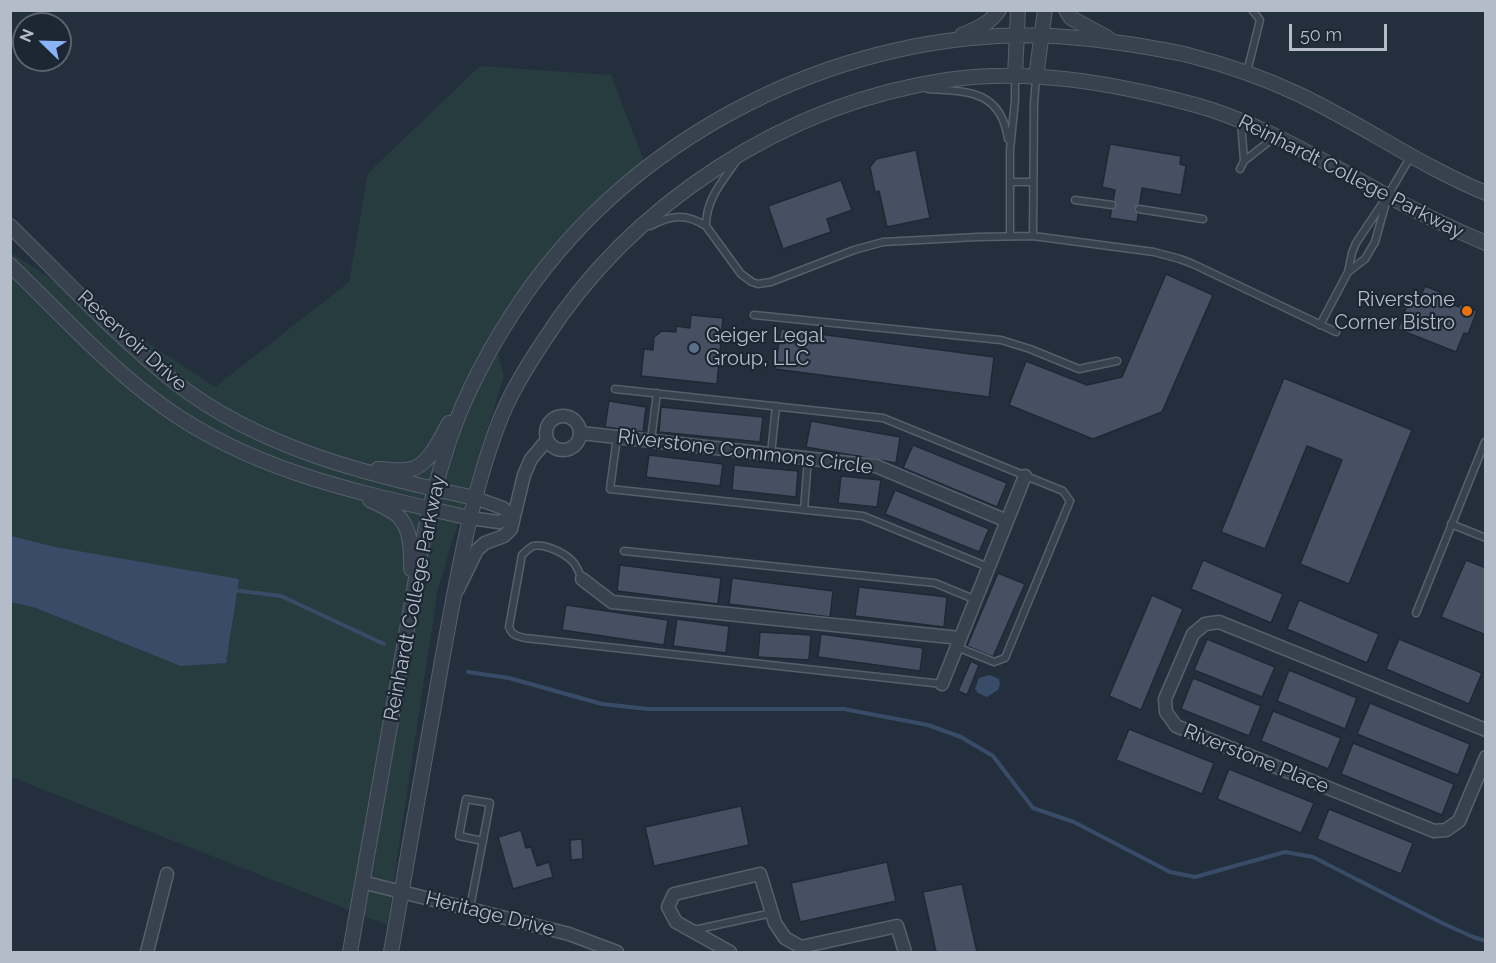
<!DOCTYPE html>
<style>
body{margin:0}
#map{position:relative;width:1496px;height:963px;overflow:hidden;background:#242f3e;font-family:Raleway,sans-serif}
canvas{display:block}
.frame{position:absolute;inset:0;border:12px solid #b4bcc9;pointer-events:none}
.north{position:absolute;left:12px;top:12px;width:60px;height:60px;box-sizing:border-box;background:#1d2633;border:2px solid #59626f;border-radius:50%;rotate:293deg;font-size:16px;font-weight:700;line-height:24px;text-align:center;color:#b4bcc9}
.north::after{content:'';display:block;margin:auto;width:21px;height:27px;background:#8ab4f8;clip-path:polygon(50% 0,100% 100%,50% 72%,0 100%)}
.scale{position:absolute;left:1289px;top:24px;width:98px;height:27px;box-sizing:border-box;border:3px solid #b4bcc9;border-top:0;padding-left:8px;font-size:18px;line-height:21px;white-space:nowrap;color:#b4bcc9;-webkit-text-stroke:4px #1d2633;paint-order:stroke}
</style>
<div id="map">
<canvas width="1496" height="963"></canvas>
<div class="frame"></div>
<div class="north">N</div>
<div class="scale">50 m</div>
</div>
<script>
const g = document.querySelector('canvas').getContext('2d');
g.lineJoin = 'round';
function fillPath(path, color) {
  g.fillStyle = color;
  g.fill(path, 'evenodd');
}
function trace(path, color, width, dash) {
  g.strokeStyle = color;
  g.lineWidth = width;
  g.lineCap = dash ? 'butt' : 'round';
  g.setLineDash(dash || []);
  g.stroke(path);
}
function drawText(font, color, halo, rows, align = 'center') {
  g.font = font + ' Raleway,sans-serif';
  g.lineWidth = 4.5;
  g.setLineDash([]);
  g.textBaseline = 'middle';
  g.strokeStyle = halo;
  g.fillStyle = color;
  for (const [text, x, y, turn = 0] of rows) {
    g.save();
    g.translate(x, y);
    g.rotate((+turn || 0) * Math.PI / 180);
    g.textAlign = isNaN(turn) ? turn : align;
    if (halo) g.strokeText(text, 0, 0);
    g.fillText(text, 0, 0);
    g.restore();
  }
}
const green = new Path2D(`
 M480 66 611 75 647 169 553 257 495 341 504 376 438 588 387 925 11 777 10 252 215 387 349 282 368 173Z`);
const water = new Path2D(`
 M11 536 55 547 239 579 226 663 181 666 36 608 11 602Z
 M990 675 999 679 1000 684 998 690 987 697 978 693 975 689 979 678Z`);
const stream = new Path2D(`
 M233 590 281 596 384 644
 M468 672 509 678 602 704 648 709H844L928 725 961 737 993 756 1033 808 1074 822 1170 872 1195 877 1285 852 1313 857 1442 923 1473 937 1486 941`);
const building = new Path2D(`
 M1110 144 1181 156 1180 164 1186 166 1181 195 1142 188 1137 222 1110 218 1115 190 1102 187Z
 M916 150 930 218 887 227 879 191 875 192 870 167 876 159Z
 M841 180 852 210 827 219 831 232 783 249 768 206Z
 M1166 274 1213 295 1162 412 1093 439 1009 405 1026 361 1087 385 1122 377Z
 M1425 286 1442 293 1439 299 1459 307 1460 304 1477 311 1468 334 1464 333 1456 352 1398 329 1411 295 1420 298Z
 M691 315 723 318 717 384 641 376 644 349 653 350 654 337 662 331 676 332V326L690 328Z
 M781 329 994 357 989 397 775 369Z
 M1284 378 1412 430 1349 584 1300 564 1342 460 1307 446 1265 549 1221 532Z
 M609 401 646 407 643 432 605 427Z
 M661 407 763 417 760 442 659 432Z
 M811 421 900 437 896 463 806 447Z
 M913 445 1007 483 997 507 903 468Z
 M649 455 723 464 720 486 646 477Z
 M734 465 798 471 796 497 732 490Z
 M841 476 881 480 877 507 838 503Z
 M895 490 989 529 979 552 885 514Z
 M1203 560 1283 594 1271 623 1191 589Z
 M1466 560 1486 568V635L1441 617Z
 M620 565 721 578 718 604 617 591Z
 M998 573 1025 584 993 657 967 646Z
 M732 578 833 591 830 617 729 604Z
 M859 587 947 597 944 627 855 616Z
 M1152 595 1183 609 1141 710 1109 696Z
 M1299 600 1379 634 1367 663 1287 629Z
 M566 605 668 620 664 645 562 630Z
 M677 619 729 626 726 653 673 646Z
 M760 632 811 635 809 660 758 657Z
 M821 634 923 648 920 671 818 657Z
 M1207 639 1275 667 1262 697 1194 670Z
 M1399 639 1482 673 1469 704 1386 669Z
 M971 661 979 665 967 695 958 691Z
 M1289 670 1357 698 1345 729 1277 701Z
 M1193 678 1261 706 1249 736 1181 709Z
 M1370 703 1470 744 1458 775 1357 734Z
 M1273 711 1341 738 1328 769 1261 741Z
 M1129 729 1214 763 1202 794 1116 760Z
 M1353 743 1454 784 1442 815 1341 774Z
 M1229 769 1314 803 1301 833 1217 799Z
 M741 806 749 845 654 866 645 827Z
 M1329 809 1413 843 1401 874 1317 839Z
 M521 830 526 848 531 847 537 866 549 862 553 877 513 889 498 837Z
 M582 839 583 859 571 860 570 840Z
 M887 862 896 901 800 922 791 883Z
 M962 884 977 952H936L923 892Z`);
const service = new Path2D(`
 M1247 72 1260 20 1252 10
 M928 89C969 91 1001 91 1008 139
 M1241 121 1244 161
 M1240 169 1244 161 1276 136
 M1010 182H1033
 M1075 200 1112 205
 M1139 209 1203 219
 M650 226C671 215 686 213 706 226L741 274 752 282 758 284 771 282 854 250 883 242 977 237 1033 236 1154 252 1180 259 1193 264 1336 332
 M706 226C706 199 722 182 737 160
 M1010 236V150L1015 100V77
 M1033 236 1034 104 1036 78
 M1348 272 1365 259 1375 242 1387 199
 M754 315 1001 340 1030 349 1079 369 1117 361
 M1320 325 1348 272 1352 253 1356 243 1388 195 1411 156
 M615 389 883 418 1063 491 1070 501 1005 658 994 662 957 647
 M617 437 610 489 863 516 988 567
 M651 440 657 393
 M771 454 776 406
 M804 510 808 458
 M1451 524 1486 538
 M624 551 935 583 976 600
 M582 579C579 573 577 566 573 562 565 553 544 543 533 546 529 548 525 552 522 555L509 627C512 635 516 636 525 638L942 684
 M1416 613 1485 442
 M470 908 490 803 466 799 459 836 483 841
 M694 930 772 913`);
const minor = new Path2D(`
 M546 433a17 17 0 1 1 34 0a17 17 0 1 1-34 0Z
 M581 433 876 466 1007 521
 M470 518 499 522 513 517 503 508 475 498
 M582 579 612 602 960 638
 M458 589 477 550 485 543 504 536 511 529 524 475 531 459 547 440
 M942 684 1025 476
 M1486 730 1219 622 1205 624 1193 634 1165 699 1166 712 1176 726 1434 831 1446 830 1459 821 1486 757
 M362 882 569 934 617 952
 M147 952 167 874
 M730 952 676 922 668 907 674 894 760 874 775 923 785 938 801 947 897 926 905 952`);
const tertiary = new Path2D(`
 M1066 10 1071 18 1108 38
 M962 35C976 29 990 24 999 10
 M1015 76 1018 10
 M1036 77 1045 10
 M10 226C65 279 116 336 176 383 261 449 372 476 475 498
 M10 265C60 313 107 366 164 407 256 473 362 493 470 518
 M378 469C387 469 397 471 406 470 428 469 440 439 449 423
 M370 500C378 504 388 508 396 514 412 528 411 550 411 569
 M350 952 420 556C427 518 436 481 448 444 466 390 495 338 527 292 634 141 814 46 998 36 1044 33 1090 38 1135 45 1153 48 1171 51 1188 55 1227 65 1262 77 1298 94 1362 124 1420 166 1486 193
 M391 952C408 857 425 762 441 666 456 585 469 502 498 425 509 395 526 368 543 342 631 204 784 104 947 80 1029 68 1113 83 1192 104 1248 119 1298 147 1348 174 1392 199 1438 223 1486 243`);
const markers = [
 [1467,311,6,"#e8710a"],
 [694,348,6,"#5c6f8a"]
];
const streetNames = [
 ["Reinhardt College Parkway",1351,177,27],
 ["Reservoir Drive",132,341,42],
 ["Riverstone Commons Circle",745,452,7],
 ["Reinhardt College Parkway",415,598,-79],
 ["Riverstone Place",1256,759,22],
 ["Heritage Drive",490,914,14]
];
const poiNames = [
 ["Riverstone",1455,300],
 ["Corner Bistro",1455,323],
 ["Geiger Legal",706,336,"left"],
 ["Group, LLC",706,359,"left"]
];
fillPath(green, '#263c3f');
fillPath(water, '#394c67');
trace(stream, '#394c67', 4);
fillPath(building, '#455162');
trace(building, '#1f2835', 1.5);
trace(service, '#565f6c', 9);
trace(minor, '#565f6c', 15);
trace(tertiary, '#565f6c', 16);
trace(service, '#38414e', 6);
trace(minor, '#38414e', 12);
trace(tertiary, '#38414e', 14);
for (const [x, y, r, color] of markers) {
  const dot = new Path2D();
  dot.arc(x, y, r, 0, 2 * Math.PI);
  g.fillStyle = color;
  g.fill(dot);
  trace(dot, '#1d2633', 2);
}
drawText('20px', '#b4bcc9', '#1d2633', streetNames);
drawText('20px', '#b4bcc9', '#1d2633', poiNames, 'right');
</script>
